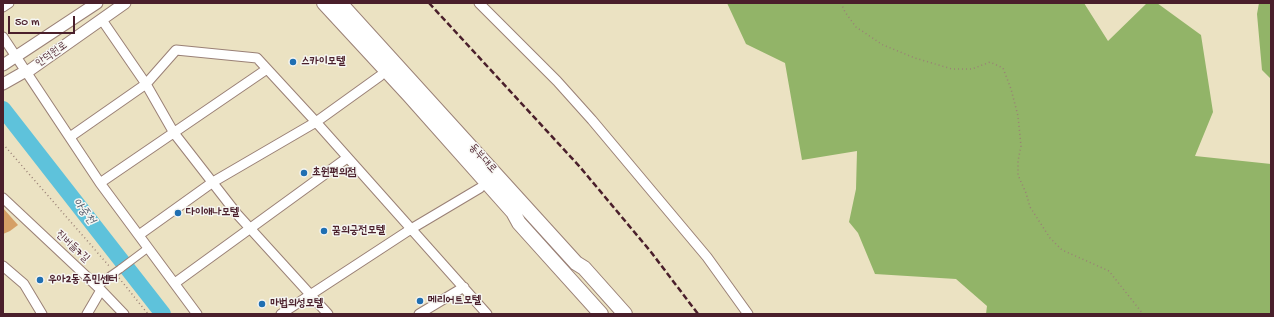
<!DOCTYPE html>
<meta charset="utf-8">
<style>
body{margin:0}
#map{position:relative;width:1274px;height:317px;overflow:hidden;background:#ebe2c2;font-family:"Gochi Hand",sans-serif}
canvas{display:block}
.frame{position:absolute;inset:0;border:4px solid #4a1f2b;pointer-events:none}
.scale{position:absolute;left:8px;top:16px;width:67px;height:18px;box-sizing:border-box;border:2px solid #4a1f2b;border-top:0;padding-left:5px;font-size:12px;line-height:14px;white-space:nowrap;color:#4a1f2b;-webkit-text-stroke:3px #f6f6f2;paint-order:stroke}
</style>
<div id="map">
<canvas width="1274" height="317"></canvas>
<div class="frame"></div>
<div class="scale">50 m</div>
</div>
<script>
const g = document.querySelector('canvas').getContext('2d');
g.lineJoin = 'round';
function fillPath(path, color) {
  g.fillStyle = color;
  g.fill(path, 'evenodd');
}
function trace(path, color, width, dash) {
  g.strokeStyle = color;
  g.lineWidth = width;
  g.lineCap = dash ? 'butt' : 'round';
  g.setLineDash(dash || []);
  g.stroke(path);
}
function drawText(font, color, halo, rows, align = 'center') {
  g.font = font + ' "Gochi Hand","Poor Story",sans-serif';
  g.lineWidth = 3;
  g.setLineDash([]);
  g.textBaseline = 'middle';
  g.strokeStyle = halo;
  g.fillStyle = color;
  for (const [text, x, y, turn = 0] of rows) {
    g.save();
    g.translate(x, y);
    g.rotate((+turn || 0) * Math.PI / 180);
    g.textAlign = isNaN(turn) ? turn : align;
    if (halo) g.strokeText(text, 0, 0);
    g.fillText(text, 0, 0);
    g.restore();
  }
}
const forest = new Path2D(`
 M727 3H1084L1108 41 1147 3H1157L1201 35 1213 112 1195 156 1271 164V314H986L987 306 956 279 875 274 858 233 849 222 856 189 857 151 802 160 785 63 746 44Z
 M1259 3H1271V79L1262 70 1257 14Z`);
const river = new Path2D(`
 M3 109 163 314`);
const building = new Path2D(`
 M3 208 18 225 10 231 3 234Z`);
const path = new Path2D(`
 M841 3 845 12 856 27 883 45 915 58 952 69H972L990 62 1003 68 1011 89 1018 116 1021 146 1018 161V175L1026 193 1030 207 1050 238 1062 250 1109 271 1143 314
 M3 144 110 267
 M119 278 148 314`);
const pedestrian = new Path2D(`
 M120 269 148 248
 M97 287 110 276`);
const minor = new Path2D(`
 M479 3 557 81 592 120 707 257 748 314
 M3 7 9 3
 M102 20 146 84 174 133 237 214 328 314
 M3 37 100 183 197 314
 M70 137 146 84 176 50 257 58 316 122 487 314
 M100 183 267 69
 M3 198 101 290 124 314
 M139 235 213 182 316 122 380 76
 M3 266 24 284 42 314
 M175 283 347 158
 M87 314 101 290
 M281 314 411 229 480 188
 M419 314 464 287`);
const tertiary = new Path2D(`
 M3 65 97 3
 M3 84 26 71 30 70 125 3`);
const primary = new Path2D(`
 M324 3 409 95 513 212 519 223 601 314
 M340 3 576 263 584 268 625 314`);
const rail = new Path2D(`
 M429 3 580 167 651 252 698 314`);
const pedestrianBridge = new Path2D(`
 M110 276 120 269`);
const markers = [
 [293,62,4,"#1f6fb2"],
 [304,173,4,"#1f6fb2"],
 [178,213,4,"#1f6fb2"],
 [324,231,4,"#1f6fb2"],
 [40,280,4,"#1f6fb2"],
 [420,301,4,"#1f6fb2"],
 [262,304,4,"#1f6fb2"]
];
const streetNames = [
 ["안덕원로",52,55,-35],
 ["동부대로",482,159,48],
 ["진버들7길",72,247,43]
];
const poiNames = [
 ["스카이모텔",301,62],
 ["초원편의점",312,173],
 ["다이애나모텔",186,213],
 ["꿈의궁전모텔",332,231],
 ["우아2동 주민센터",48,280],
 ["메리어트모텔",428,301],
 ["마법의성모텔",270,304]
];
const waterNames = [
 ["아중천",83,212,52]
];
fillPath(forest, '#92b468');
trace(river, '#5ec2db', 16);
fillPath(building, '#d59f66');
trace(pedestrian, '#9a8076', 9);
trace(minor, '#9a8076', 11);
trace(tertiary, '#9a8076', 13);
trace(primary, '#9a8076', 16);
trace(path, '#9a8076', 1.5, [1, 3]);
trace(pedestrian, '#fff', 7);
trace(minor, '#fff', 9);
trace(tertiary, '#fff', 11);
trace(primary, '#fff', 14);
trace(rail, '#4a1f2b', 2.5, [6, 3]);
trace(pedestrianBridge, '#9a8076', 9, []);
trace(pedestrianBridge, '#fff', 7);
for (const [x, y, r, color] of markers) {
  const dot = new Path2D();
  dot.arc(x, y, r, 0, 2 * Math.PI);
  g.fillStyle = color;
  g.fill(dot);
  trace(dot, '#f6f6f2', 1.5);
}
drawText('11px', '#4a1f2b', '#f6f6f2', streetNames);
drawText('bold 11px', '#4a1f2b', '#f6f6f2', poiNames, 'left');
drawText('italic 12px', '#515869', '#f6f6f2', waterNames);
</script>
